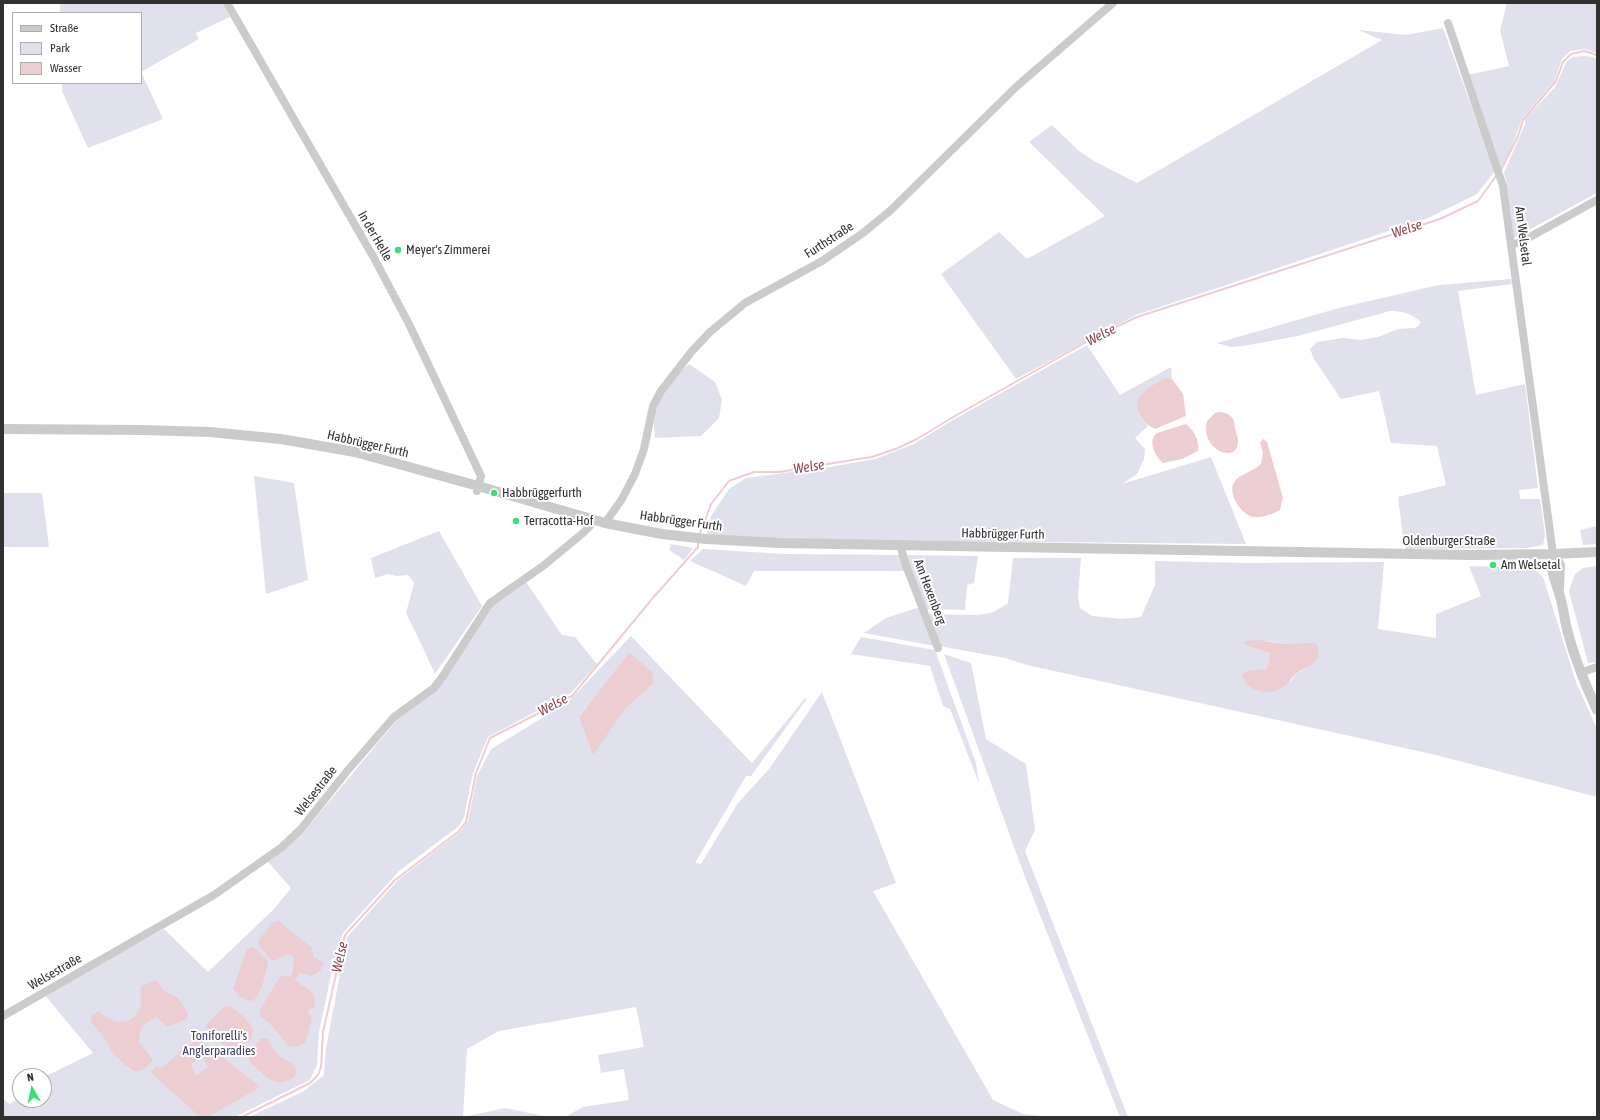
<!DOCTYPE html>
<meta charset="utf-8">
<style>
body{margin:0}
#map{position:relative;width:1600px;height:1120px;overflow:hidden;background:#fff;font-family:"Asap Condensed",sans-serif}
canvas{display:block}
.frame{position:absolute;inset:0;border:4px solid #313131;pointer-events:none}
.legend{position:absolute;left:12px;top:12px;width:130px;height:72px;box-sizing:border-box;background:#fff;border:1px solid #adadad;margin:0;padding:5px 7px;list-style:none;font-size:12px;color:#313131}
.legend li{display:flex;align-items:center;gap:8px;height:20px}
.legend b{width:20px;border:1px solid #adadad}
.north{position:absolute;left:12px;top:1068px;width:40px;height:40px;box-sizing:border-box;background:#fff;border:1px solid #adadad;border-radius:50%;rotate:351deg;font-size:11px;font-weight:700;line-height:16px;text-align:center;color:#313131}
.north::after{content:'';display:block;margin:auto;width:14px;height:18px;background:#3cde79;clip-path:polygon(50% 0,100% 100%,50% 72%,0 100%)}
</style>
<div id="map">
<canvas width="1600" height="1120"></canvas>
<div class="frame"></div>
<ul class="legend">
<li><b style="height:5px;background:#cbcbcb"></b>Straße</li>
<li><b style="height:11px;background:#e0e1ed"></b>Park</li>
<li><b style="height:11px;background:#eccdd2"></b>Wasser</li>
</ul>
<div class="north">N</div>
</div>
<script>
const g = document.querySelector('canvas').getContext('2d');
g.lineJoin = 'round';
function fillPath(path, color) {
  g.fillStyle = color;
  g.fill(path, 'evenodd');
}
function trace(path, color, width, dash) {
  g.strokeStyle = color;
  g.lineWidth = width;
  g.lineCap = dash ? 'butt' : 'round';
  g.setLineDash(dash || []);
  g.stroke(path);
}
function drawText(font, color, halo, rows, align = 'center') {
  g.font = font + ' "Asap Condensed",sans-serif';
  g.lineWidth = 4;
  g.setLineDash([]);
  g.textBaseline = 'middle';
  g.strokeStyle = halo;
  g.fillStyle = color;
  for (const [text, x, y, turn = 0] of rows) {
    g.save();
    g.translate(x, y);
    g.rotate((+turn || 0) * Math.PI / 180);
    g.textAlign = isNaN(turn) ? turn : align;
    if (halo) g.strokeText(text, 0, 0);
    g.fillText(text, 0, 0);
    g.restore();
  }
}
const green = new Path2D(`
 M60 3H223L230 17 196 33 199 39 141 72 163 119 88 148 62 91V83H141V13H60Z
 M1507 3H1597V53L1584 49 1570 51 1562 59 1555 80 1522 119 1510 152 1500 169 1468 75 1509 66 1500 30Z
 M1443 28 1495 171 1477 194 1428 218 1136 315 1016 379 941 274 999 232 1027 259 1105 216 1029 142 1052 125 1079 151 1094 161 1137 183 1382 40 1358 30 1406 35Z
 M1584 56 1593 57 1597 59V193L1514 238 1507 184 1504 173 1525 124V119L1555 87 1567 61 1573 57Z
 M1511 279 1512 284 1458 291 1476 395 1525 384 1538 488 1519 490 1520 499H1540L1545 535 1543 545 1527 548 1406 549 1404 545 1398 497 1446 485 1437 446 1391 443 1379 391 1341 399 1314 359 1310 349 1317 342 1343 338 1361 340 1378 337 1398 329 1415 328 1418 326 1421 322C1411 313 1402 311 1390 311L1298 336 1243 346 1231 347 1217 343 1339 308 1439 285Z
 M1087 345 1120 395 1171 367 1172 379 1167 378 1138 412 1148 426 1135 438 1145 449 1144 459 1137 474 1122 484 1211 457 1246 544 750 539 707 534 711 516 729 489 746 478 830 467 875 459 914 444 951 421Z
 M689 364 715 382 722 400 719 418 701 436 655 438 653 412 664 386Z
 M254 476 294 483 308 580 266 594Z
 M3 493H42L49 547H3Z
 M1597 526V544L1583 545 1580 530Z
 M439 531 482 606 435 674 416 633 406 613 414 583 408 575 397 576 388 574 375 578 371 558Z
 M671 544 693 548 684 560 669 550Z
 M703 549 784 554 899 555 905 571H754L746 586 690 561Z
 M908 555 978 556 974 583 967 585 965 610 925 609 909 567Z
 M1013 558H1081L1078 596 1080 608 1092 616 1122 619 1141 617 1155 585V561L1246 563 1384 562 1378 629 1436 638V614L1481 596 1469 566 1533 568 1543 577 1576 682 1597 729V797L1432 754 1027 665 1005 658 939 646 927 614 979 615 994 612 1008 603ZM1268 641 1286 644 1311 665 1296 674 1291 681 1249 669 1259 671 1266 669 1269 662 1270 654 1245 645Z
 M1597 566V662L1588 663 1569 591 1575 574 1583 568Z
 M526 582 562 635 575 637 597 664 571 693 488 737 473 773 464 817 459 826 399 871 343 933 337 947 319 1032 317 1065 310 1080 235 1117H3V1099L10 1104 20 1096V1100H44V1077L93 1053 44 994 164 929 208 972 274 909 291 888 268 862 303 833 397 720 435 691 493 604Z
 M920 607 935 646 864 633 886 618Z
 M631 636 752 763 806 697V700L751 776H746L695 863 701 864 738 803 769 769 822 692 896 883 873 891 993 1100 1023 1114 1054 1117H565L583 1107 629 1100 624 1069 601 1073 598 1055 644 1047 636 1007 499 1031 467 1049 463 1117 505 1108 549 1117H249L304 1091 324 1075 326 1048 347 937 399 879 459 833 468 821 477 776 491 749 567 703ZM629 652 653 684 625 709 593 754 579 717Z
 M861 637 935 650 976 763 979 783 950 709 943 706 930 666 851 654Z
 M944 654 971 663 986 739 1026 764 1035 830 1025 851 1128 1117H1120L1025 877Z`);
const water = new Path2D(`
 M1167 378 1172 379 1183 394 1186 416 1155 429C1148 426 1145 422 1141 416 1127 398 1153 384 1167 378Z
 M1220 412C1230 413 1235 418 1235 428 1236 433 1239 438 1238 443 1236 464 1200 450 1207 421L1215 413Z
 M1186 424C1194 430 1200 442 1198 451L1182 459 1163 463C1155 457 1147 440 1157 433Z
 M1263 439 1267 442 1283 498 1280 510C1273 514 1262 518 1254 517 1241 516 1226 491 1235 481 1239 475 1254 471 1261 464L1263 453 1260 442Z
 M1257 640 1286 644 1315 643C1317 645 1318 648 1318 651 1319 666 1305 666 1296 674 1289 681 1285 688 1274 691 1261 695 1244 687 1242 674 1251 668 1257 671 1266 669L1269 662 1270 654 1245 645 1244 643 1247 641Z
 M629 652 653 673V684L625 709 593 755 579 717Z
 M279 921 312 948 314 958 324 962 321 970 312 976 300 973 295 980C306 989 318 990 314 1007L309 1010 308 1013 312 1018 305 1043 297 1047 289 1046 270 1024 260 1016V1010L279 978 284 975 291 977C294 970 295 961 292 955H287L274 961 271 960 258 944V941L272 923Z
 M252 947 256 949 268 961C266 974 262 992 253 1001 243 1000 239 997 233 989L247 949Z
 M155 980H157L164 991 178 998 188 1013 187 1019 167 1027 157 1017C144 1022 139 1027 139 1042L153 1060 146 1068 136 1072 125 1065 113 1053 103 1036 91 1022V1016L99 1011C111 1025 136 1028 141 1004 143 997 138 994 142 986Z
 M229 1006C235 1009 249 1020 252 1027 259 1041 236 1051 225 1045 219 1042 212 1034 206 1028L205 1026 224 1007Z
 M198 1038 260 1087 208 1117H200L150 1072 157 1066 161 1068ZM202 1055 208 1067 196 1076 191 1065Z
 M265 1038 268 1039C271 1045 273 1050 277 1054 284 1060 294 1062 297 1071 295 1076 294 1078 289 1080 273 1089 262 1071 250 1063 248 1054 255 1046 260 1039Z`);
const stream = new Path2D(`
 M1501 170 1518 136 1523 120 1556 81 1563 62 1571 54 1584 51 1594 54 1597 56
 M699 536 711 504 729 481 754 472H780L858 459 872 457 898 448 917 439 955 416 1099 335 1137 317 1440 219 1478 201 1497 175
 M242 1117 310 1083 318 1075 321 1067 323 1032 345 935 395 880 458 832 466 822 476 773 490 738 572 696 652 599 698 547V542`);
const minor = new Path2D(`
 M227 3 374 258 409 324 481 476 477 491
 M1448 23 1503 186 1553 554
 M1512 244 1519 243 1597 200
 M605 523 622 499 635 474 644 449 653 406 661 391 692 351 710 332 745 303 822 261 863 233 891 210 1016 87 1113 3
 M902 545V552L907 568 938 648
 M1580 673 1597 667
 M3 1016 214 895 282 847 301 829 348 770 394 717 434 688 443 676 490 603 543 566 583 533 590 526 592 519`);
const tertiary = new Path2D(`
 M3 429 142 430 210 432 281 439 355 452 478 486 605 523 662 534 706 539 780 543 1471 555 1553 554 1597 552
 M1553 554C1549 569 1555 579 1559 593 1563 605 1564 617 1567 629 1574 657 1585 684 1597 710
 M1553 554 1560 565 1559 589`);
const markers = [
 [398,250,4,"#3cde79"],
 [494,493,4,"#3cde79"],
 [516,521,4,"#3cde79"],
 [1493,565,4,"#3cde79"]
];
const streetNames = [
 ["In der Helle",375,236,60],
 ["Am Welsetal",1523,236,83],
 ["Furthstraße",829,240,-33],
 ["Habbrügger Furth",368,444,13],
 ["Habbrügger Furth",681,521,8],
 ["Habbrügger Furth",1003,534,1],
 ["Oldenburger Straße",1449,541],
 ["Am Hexenberg",930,592,69],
 ["Welsestraße",316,791,-52],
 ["Welsestraße",55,972,-30]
];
const poiNames = [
 ["Meyer's Zimmerei",406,250],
 ["Habbrüggerfurth",502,493],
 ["Terracotta-Hof",524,521],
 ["Am Welsetal",1501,565]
];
const parkNames = [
 ["Toniforelli's",219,1036],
 ["Anglerparadies",219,1051]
];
const waterNames = [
 ["Welse",1407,229,-18],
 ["Welse",1101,335,-27],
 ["Welse",809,467,-9],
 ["Welse",553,705,-28],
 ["Welse",340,957,-77]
];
fillPath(green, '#e0e1ed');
fillPath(water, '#eccdd2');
trace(stream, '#eccdd2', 2);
trace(minor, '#cbcbcb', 8);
trace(tertiary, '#cbcbcb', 10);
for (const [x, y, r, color] of markers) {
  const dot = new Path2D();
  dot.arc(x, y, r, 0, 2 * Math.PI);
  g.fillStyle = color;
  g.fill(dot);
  trace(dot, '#fff', 1.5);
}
drawText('13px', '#313131', '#fff', streetNames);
drawText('13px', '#313131', '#fff', poiNames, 'left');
drawText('13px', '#3f406b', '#fff', parkNames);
drawText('italic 14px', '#90414e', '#fff', waterNames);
</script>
